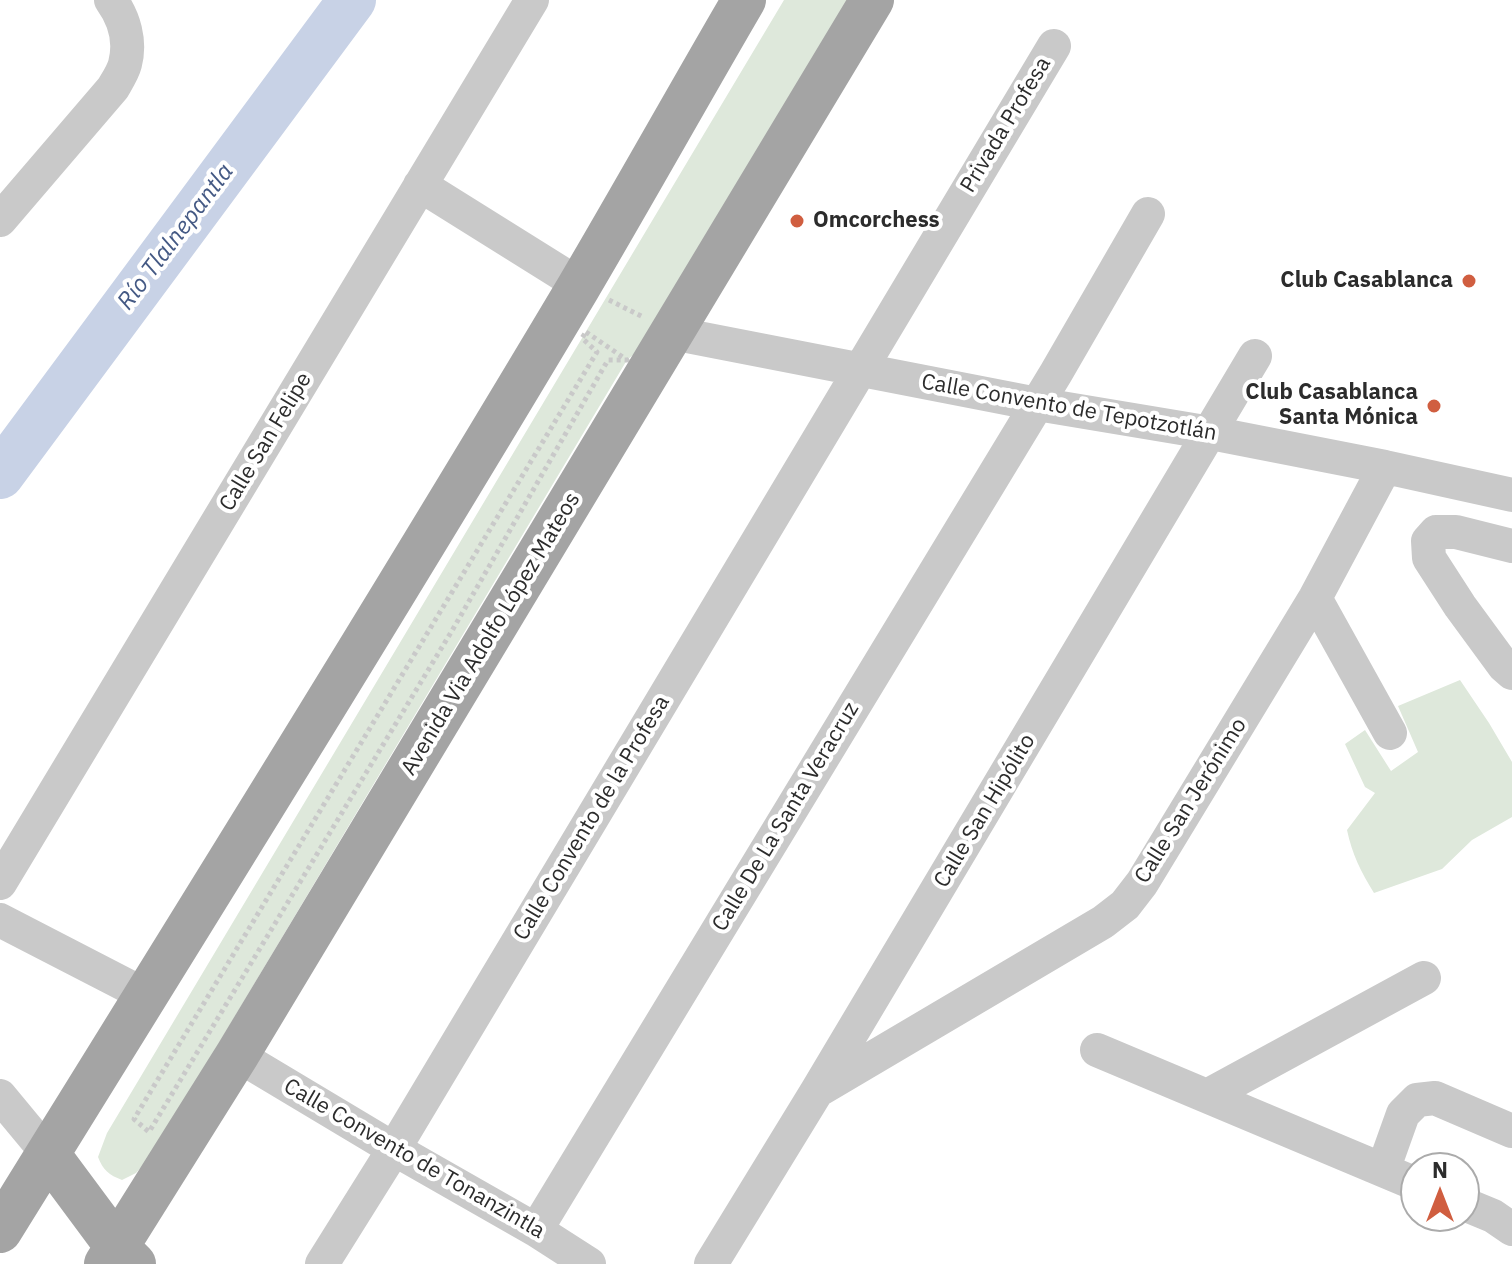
<!DOCTYPE html>
<meta charset="utf-8">
<style>
body{margin:0}
#map{position:relative;width:1512px;height:1264px;overflow:hidden;background:#fff;font-family:"IBM Plex Sans",sans-serif}
canvas{display:block}
.north{position:absolute;left:1400px;top:1152px;width:80px;height:80px;box-sizing:border-box;background:#fff;border:2px solid #ababab;border-radius:50%;rotate:0deg;font-size:22px;font-weight:700;line-height:32px;text-align:center;color:#2c2c2c}
.north::after{content:'';display:block;margin:auto;width:28px;height:36px;background:#d05e40;clip-path:polygon(50% 0,100% 100%,50% 72%,0 100%)}
</style>
<div id="map">
<canvas width="1512" height="1264"></canvas>
<div class="north">N</div>
</div>
<script>
const g = document.querySelector('canvas').getContext('2d');
g.lineJoin = 'round';
function fillPath(path, color) {
  g.fillStyle = color;
  g.fill(path, 'evenodd');
}
function trace(path, color, width, dash) {
  g.strokeStyle = color;
  g.lineWidth = width;
  g.lineCap = dash ? 'butt' : 'round';
  g.setLineDash(dash || []);
  g.stroke(path);
}
function drawText(font, color, halo, rows, align = 'center') {
  g.font = font + ' "IBM Plex Sans",sans-serif';
  g.lineWidth = 8;
  g.setLineDash([]);
  g.textBaseline = 'middle';
  g.strokeStyle = halo;
  g.fillStyle = color;
  for (const [text, x, y, turn = 0] of rows) {
    g.save();
    g.translate(x, y);
    g.rotate((+turn || 0) * Math.PI / 180);
    g.textAlign = isNaN(turn) ? turn : align;
    if (halo) g.strokeText(text, 0, 0);
    g.fillText(text, 0, 0);
    g.restore();
  }
}
const green = new Path2D(`
 M784 0H856L665 329 627 360 152 1155 136 1173 122 1180C109 1175 103 1170 98 1157L107 1133Z
 M1460 680 1489 723 1512 762V817L1472 840 1442 869 1374 893C1361 872 1352 854 1347 830L1375 793 1365 787 1345 744 1365 730 1391 771 1418 752 1398 706Z`);
const river = new Path2D(`
 M0 475 352 0`);
const path = new Path2D(`
 M609 300 643 317
 M586 332 627 360H608L453 629 149 1132 134 1119 597 352 582 338Z`);
const minor = new Path2D(`
 M420 185 580 285
 M0 220 113 88C117 81 123 72 125 64 131 41 124 18 111 0
 M672 333 1037 404 1211 433 1385 467 1512 495
 M1512 546 1456 532H1436L1428 541 1429 558 1460 606 1504 666 1512 673
 M1315 598 1390 733
 M0 883 532 0
 M0 920 147 996
 M1097 1050 1416 1184
 M237 1055 394 1149 536 1230 589 1264
 M822 1088 1103 922 1125 905 1142 883 1315 598 1385 467
 M0 1096 48 1154
 M1207 1096 1424 978
 M1383 1170 1403 1114 1417 1100 1435 1098 1512 1131
 M1464 1204 1493 1216 1512 1229
 M536 1230 1056 373 1148 214
 M322 1264 394 1149 1054 46
 M711 1264 817 1091 1255 356`);
const major = new Path2D(`
 M48 1154 117 1247 134 1264
 M0 1231C194 918 389 605 578 288 634 193 688 96 744 0
 M106 1264 237 1055 872 0`);
const markers = [
 [797,221,8,"#d05e40"],
 [1469,281,8,"#d05e40"],
 [1434,406,8,"#d05e40"]
];
const streetNames = [
 ["Privada Profesa",1006,125,-59],
 ["Calle Convento de Tepotzotlán",1069,408,10],
 ["Calle San Felipe",266,442,-59],
 ["Avenida Via Adolfo López Mateos",491,634,-59],
 ["Calle San Jerónimo",1191,801,-58],
 ["Calle San Hipólito",985,811,-59],
 ["Calle De La Santa Veracruz",786,817,-59],
 ["Calle Convento de la Profesa",592,818,-59],
 ["Calle Convento de Tonanzintla",414,1159,30]
];
const poiNames = [
 ["Omcorchess",813,221,"left"],
 ["Club Casablanca",1453,281],
 ["Club Casablanca",1418,393],
 ["Santa Mónica",1418,418]
];
const waterNames = [
 ["Río Tlalnepantla",176,237,-53]
];
fillPath(green, '#dee8db');
trace(river, '#c8d2e6', 48);
trace(path, '#c9c9c9', 5, [4, 4]);
trace(minor, '#c9c9c9', 34);
trace(major, '#a4a4a4', 44);
for (const [x, y, r, color] of markers) {
  const dot = new Path2D();
  dot.arc(x, y, r, 0, 2 * Math.PI);
  g.fillStyle = color;
  g.fill(dot);
  trace(dot, '#fff', 3);
}
drawText('22px', '#2c2c2c', '#fff', streetNames);
drawText('bold 22px', '#2c2c2c', '#fff', poiNames, 'right');
drawText('italic 24px', '#445984', '#fff', waterNames);
</script>
